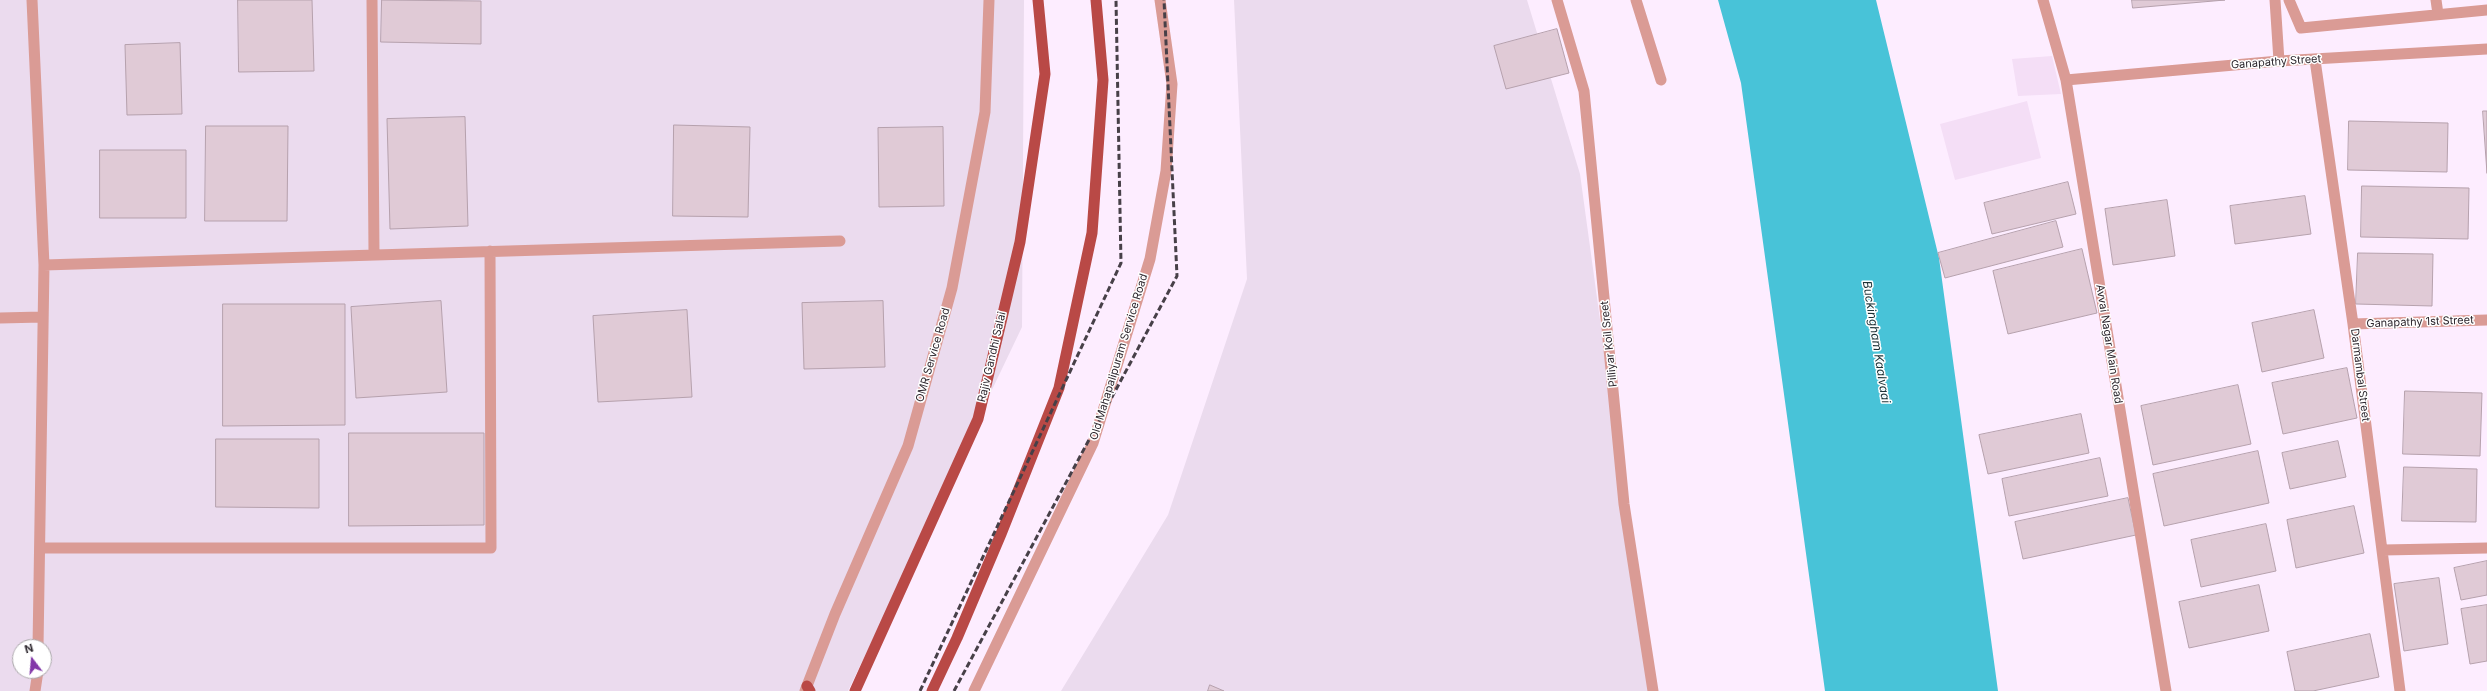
<!DOCTYPE html>
<style>
body{margin:0}
#map{position:relative;width:2487px;height:691px;overflow:hidden;background:#fdedff;font-family:Inter,sans-serif}
canvas{display:block}
.north{position:absolute;left:12px;top:639px;width:40px;height:40px;box-sizing:border-box;background:#fff;border:1px solid #aba8ab;border-radius:50%;rotate:344deg;font-size:11px;font-weight:700;line-height:16px;text-align:center;color:#2c262d}
.north::after{content:'';display:block;margin:auto;width:14px;height:18px;background:#8237a8;clip-path:polygon(50% 0,100% 100%,50% 72%,0 100%)}
</style>
<div id="map">
<canvas width="2487" height="691"></canvas>
<div class="north">N</div>
</div>
<script>
const g = document.querySelector('canvas').getContext('2d');
g.lineJoin = 'round';
function fillPath(path, color) {
  g.fillStyle = color;
  g.fill(path, 'evenodd');
}
function trace(path, color, width, dash) {
  g.strokeStyle = color;
  g.lineWidth = width;
  g.lineCap = dash ? 'butt' : 'round';
  g.setLineDash(dash || []);
  g.stroke(path);
}
function drawText(font, color, halo, rows, align = 'center') {
  g.font = font + ' Inter,sans-serif';
  g.lineWidth = 3;
  g.setLineDash([]);
  g.textBaseline = 'middle';
  g.strokeStyle = halo;
  g.fillStyle = color;
  for (const [text, x, y, turn = 0] of rows) {
    g.save();
    g.translate(x, y);
    g.rotate((+turn || 0) * Math.PI / 180);
    g.textAlign = isNaN(turn) ? turn : align;
    if (halo) g.strokeText(text, 0, 0);
    g.fillText(text, 0, 0);
    g.restore();
  }
}
const built = new Path2D(`
 M2052 56 2061 94 2018 96 2012 59Z
 M2027 101 2041 158 1955 180 1940 124Z`);
const industrial = new Path2D(`
 M0 0H1024L1022 327 848 691H0ZM20 647H44V671H20Z
 M1234 0H1527L1580 174 1651 691H1061L1168 515 1247 279Z`);
const water = new Path2D(`
 M1718 0H1876L1939 258 1998 691H1825L1741 83Z`);
const building = new Path2D(`
 M238 0H312L314 71 239 72Z
 M382 0 481 1V44L381 42Z
 M2132 0H2225L2133 8Z
 M1557 29 1569 73 1506 89 1494 46Z
 M180 43 182 114 127 115 125 45Z
 M2483 111H2487V173Z
 M465 117 468 226 390 229 387 119Z
 M2349 121 2448 123 2447 172 2348 170Z
 M674 125 750 127 748 217 673 216Z
 M206 126H288L287 221H205Z
 M943 127 944 206 879 207 878 128Z
 M100 150H186V218H100Z
 M2068 182 2076 214 1992 234 1984 203Z
 M2362 186 2469 188 2468 239 2361 237Z
 M2305 196 2311 234 2235 244 2230 206Z
 M2167 200 2175 256 2113 265 2105 209Z
 M2056 221 2063 247 1945 278 1938 253Z
 M2082 249 2097 313 2008 334 1993 271Z
 M2358 253 2433 254 2432 306 2356 304Z
 M441 301 447 392 356 398 351 307Z
 M883 301 885 367 804 369 802 303Z
 M223 304H345V425L223 426Z
 M687 310 692 397 598 402 593 316Z
 M2314 310 2324 358 2262 372 2252 323Z
 M2347 368 2357 418 2283 434 2272 383Z
 M2238 385 2251 444 2153 465 2141 406Z
 M2405 391 2482 393 2480 456 2403 454Z
 M2081 414 2089 453 1988 474 1979 435Z
 M349 433H484V525L349 526Z
 M216 439H319V508L216 507Z
 M2338 441 2346 477 2290 489 2282 453Z
 M2258 451 2269 503 2164 526 2153 474Z
 M2100 458 2108 496 2009 516 2002 479Z
 M2404 467 2477 469 2476 522 2402 521Z
 M2128 498 2136 535 2023 559 2015 522Z
 M2354 506 2364 553 2296 568 2287 520Z
 M2266 524 2276 571 2201 587 2191 540Z
 M2487 561V595L2461 600 2454 568Z
 M2439 578 2448 644 2404 651 2394 584Z
 M2259 585 2269 631 2189 648 2179 602Z
 M2487 605V661L2470 664 2461 609Z
 M2370 634 2379 677 2313 691H2295L2287 652Z
 M1210 685 1224 691H1208Z`);
const service = new Path2D(`
 M32 0 44 265 38 647
 M372 0 374 253
 M44 265 840 241
 M0 318 42 317
 M40 548H491L490 251
 M35 691 38 671`);
const minor = new Path2D(`
 M1557 0 1584 91 1624 504 1653 691
 M1636 0 1661 80
 M2043 0 2066 80 2166 691
 M2275 0 2279 61
 M2289 0 2301 28 2487 10
 M2436 0 2438 14
 M2315 60 2353 324 2400 691
 M2066 80 2279 61 2487 49
 M2353 324 2487 320
 M2383 550 2487 548`);
const tertiary = new Path2D(`
 M805 691 835 614 908 446 952 288 985 112 989 0
 M974 691 1093 443 1150 259 1166 171 1172 84 1160 0`);
const primary = new Path2D(`
 M807 686 810 691
 M855 691 978 419 1020 242 1045 74 1038 0
 M932 691 957 638 1001 534 1059 388 1092 233 1103 80 1096 0`);
const rail = new Path2D(`
 M920 691 1121 263 1116 0
 M954 691 1177 276 1164 0`);
const streetNames = [
 ["Ganapathy Street",2276,62,-4],
 ["Ganapathy 1st Street",2420,322,-2],
 ["Pilliyar Koil Sreet",1609,344,-96],
 ["Avvai Nagar Main Road",2109,344,81],
 ["OMR Service Road",933,355,-74],
 ["Rajiv Gandhi Salai",992,357,-77],
 ["Old Mahapalipuram Service Road",1119,357,-73],
 ["Darmambal Street",2360,375,83]
];
const waterNames = [
 ["Buckingham Kaalvaai",1876,342,81]
];
fillPath(built, '#f4def6');
fillPath(industrial, '#ebdbee');
fillPath(water, '#48c3d8');
fillPath(building, '#e0cad6');
trace(building, '#b6a1ad', 1);
trace(service, '#da9b95', 11);
trace(minor, '#da9b95', 11);
trace(tertiary, '#da9b95', 11);
trace(primary, '#b94946', 11);
trace(rail, '#474048', 3, [6, 3]);
drawText('11px', '#2c262d', '#fff', streetNames);
drawText('italic 12px', '#1d3236', '#fff', waterNames);
</script>
